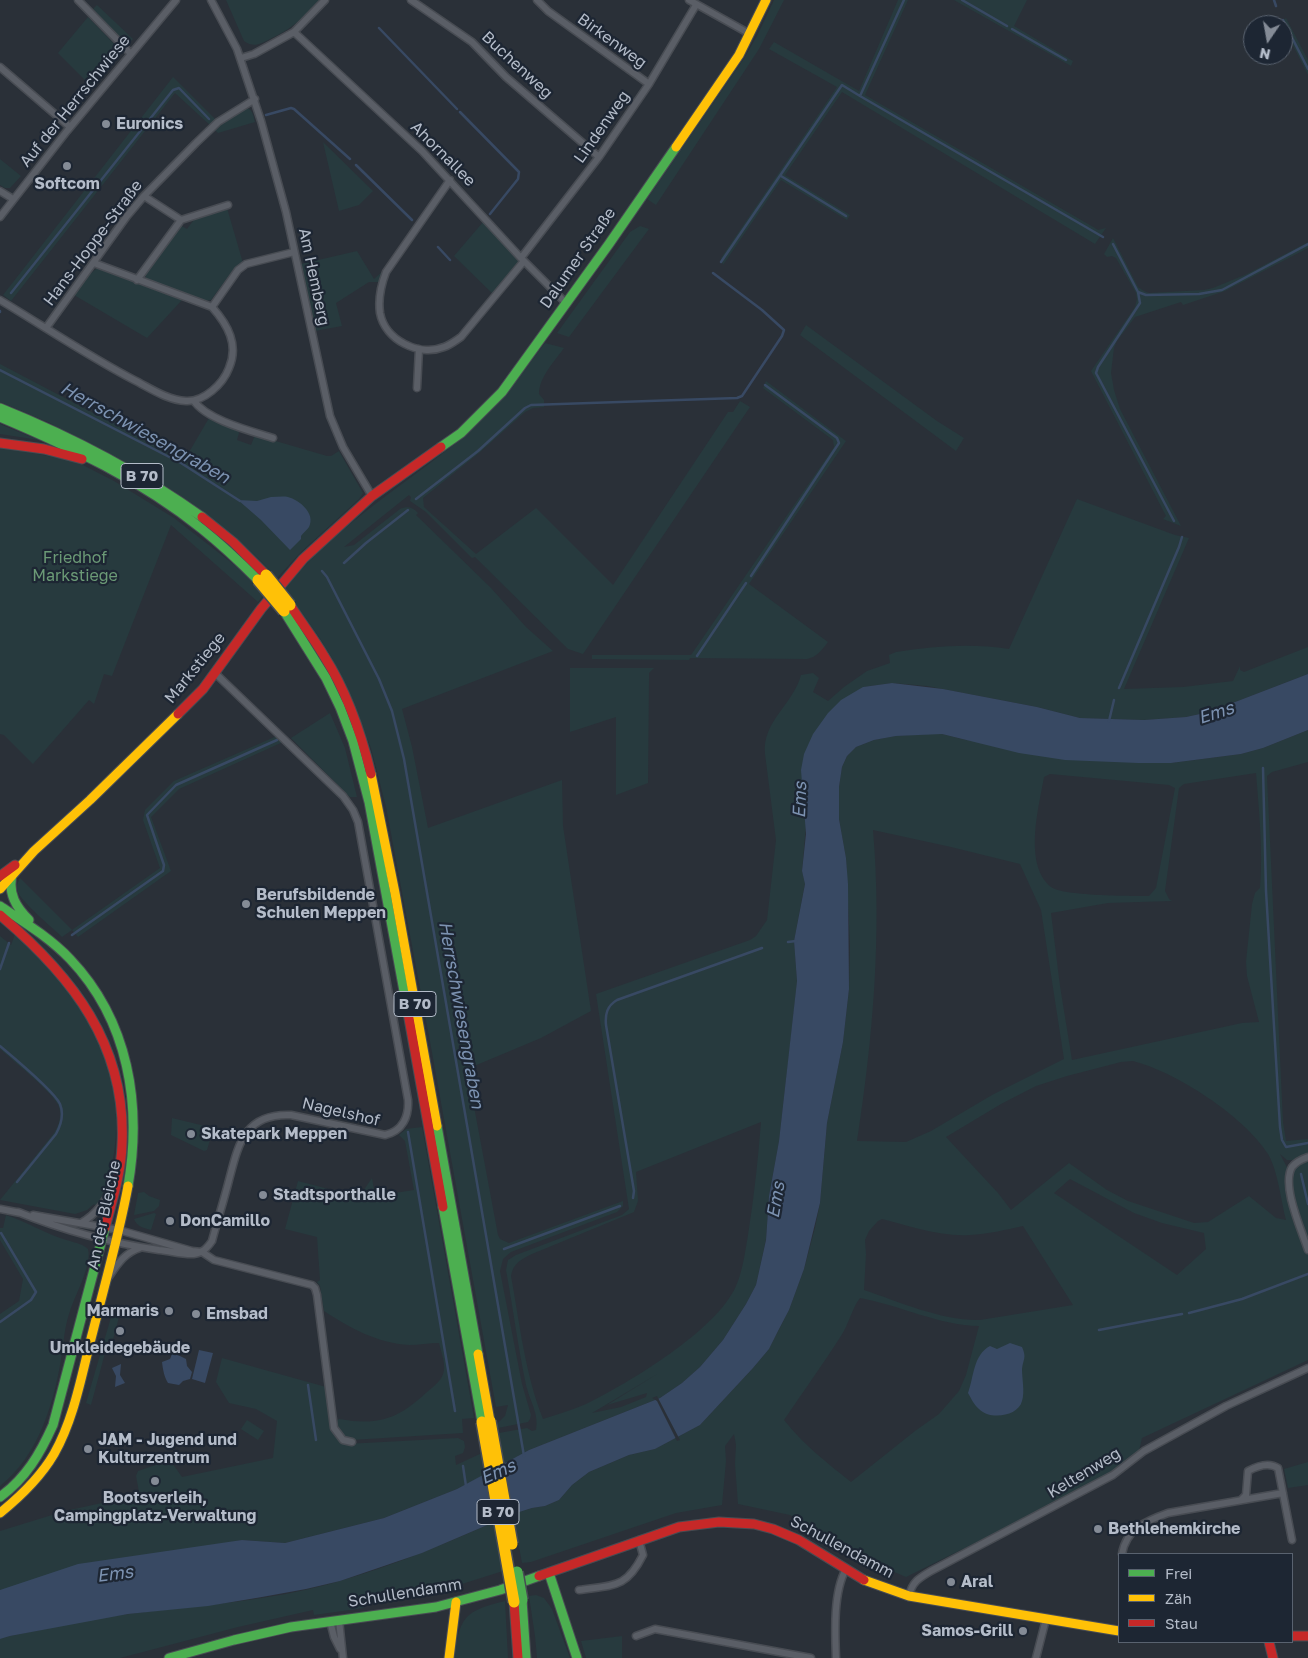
<!DOCTYPE html>
<meta charset="utf-8">
<style>
body{margin:0}
#map{position:relative;width:1308px;height:1658px;overflow:hidden;background:#2a3038;font-family:"Golos Text",sans-serif}
canvas{display:block}
.legend{position:absolute;left:1118px;top:1553px;width:175px;height:90px;box-sizing:border-box;background:#1d2633;border:1px solid #59626f;margin:0;padding:6px 9px;list-style:none;font-size:15px;color:#b4bcc9}
.legend li{display:flex;align-items:center;gap:10px;height:25px}
.legend b{width:25px;border:1px solid #59626f}
.north{position:absolute;left:1243px;top:15px;width:50px;height:50px;box-sizing:border-box;background:#1d2633;border:1px solid #59626f;border-radius:50%;rotate:192deg;font-size:14px;font-weight:700;line-height:20px;text-align:center;color:#b4bcc9}
.north::after{content:'';display:block;margin:auto;width:18px;height:22px;background:#848b96;clip-path:polygon(50% 0,100% 100%,50% 72%,0 100%)}
</style>
<div id="map">
<canvas width="1308" height="1658"></canvas>
<ul class="legend">
<li><b style="height:6px;background:#4caf50"></b>Frei</li>
<li><b style="height:6px;background:#ffc107"></b>Zäh</li>
<li><b style="height:6px;background:#c62828"></b>Stau</li>
</ul>
<div class="north">N</div>
</div>
<script>
const g = document.querySelector('canvas').getContext('2d');
g.lineJoin = 'round';
function fillPath(path, color) {
  g.fillStyle = color;
  g.fill(path, 'evenodd');
}
function trace(path, color, width, dash) {
  g.strokeStyle = color;
  g.lineWidth = width;
  g.lineCap = dash ? 'butt' : 'round';
  g.setLineDash(dash || []);
  g.stroke(path);
}
function drawText(font, color, halo, rows, align = 'center') {
  g.font = font + ' "Golos Text",sans-serif';
  g.lineWidth = 4.5;
  g.setLineDash([]);
  g.textBaseline = 'middle';
  g.strokeStyle = halo;
  g.fillStyle = color;
  for (const [text, x, y, turn = 0] of rows) {
    g.save();
    g.translate(x, y);
    g.rotate((+turn || 0) * Math.PI / 180);
    g.textAlign = isNaN(turn) ? turn : align;
    if (halo) g.strokeText(text, 0, 0);
    g.fillText(text, 0, 0);
    g.restore();
  }
}
const green = new Path2D(`
 M226 0H319C302 19 293 28 270 39 260 44 254 48 244 41Z
 M774 0H784L759 49 656 205 647 199 743 60 757 36Z
 M898 0H908L865 95 1095 228 1098 230 1106 228 1095 244 842 92 785 175 850 215 847 220 781 180 723 265 721 258 837 87 769 49 774 42 859 91Z
 M954 0H1027L1014 26 1073 61 1071 66Z
 M97 5 133 39 130 42 124 41 93 9Z
 M88 17 119 49 120 54 105 74 102 72 100 75 102 77 93 88 58 53Z
 M1286 18 1308 60V75L1281 22Z
 M173 77 216 120 211 126 175 93 11 301 3 295Z
 M244 108C253 108 253 115 255 122L218 133 215 130Z
 M323 142 373 191 359 205 339 211Z
 M0 159 21 176 10 188H5L0 185Z
 M227 208 243 263 233 270 211 300 204 301 146 280 145 273 180 225 187 229 196 217Z
 M484 221 522 263 495 296 454 256Z
 M640 226 649 229 569 337 557 333 630 232Z
 M1113 238 1138 287 1144 291 1149 293 1204 290 1213 288 1247 274 1308 242V248L1225 291 1183 305 1181 302 1135 317 1117 341 1114 348 1111 373 1114 390 1120 409 1181 526 1163 519 1166 516 1091 371 1135 307 1137 299 1136 293 1116 258 1112 256 1107 257 1104 254Z
 M357 251 374 279 392 263 383 282H369L336 303 342 326 315 331 301 264Z
 M96 269H99L182 300 147 338 74 295 90 274Z
 M806 325 937 421 964 438 956 451 800 335Z
 M545 343 564 348C555 361 539 377 539 394L544 400V407L533 408 525 412 479 453 423 498 424 507 476 554 536 508 613 585 728 412H733L740 401 750 407 583 654 568 649 475 557 472 558 426 512 410 501 411 497 409 495 344 547 354 545 400 509C407 506 413 507 418 513L416 515 491 588 526 627 553 651 402 709 412 747 428 828 562 780 563 826 591 1011 541 1038 467 1069 498 1235 500 1239 509 1243 623 1201V1206L617 1212 511 1252 503 1259 500 1271 522 1384 531 1415 530 1419 528 1422 498 1428 497 1424 505 1416 508 1405 496 1407 429 1036 386 807 371 748 349 695 332 658 319 637 285 589C334 526 403 487 463 437 495 410 519 376 545 343Z
 M0 364 101 417 145 436 185 459 209 418 238 429 239 433 237 440 251 445 255 435 327 456H331L339 451 363 493 359 499 301 552 277 578 259 559 237 539 50 423 0 402Z
 M766 381 846 441 749 584 828 642C822 650 817 657 807 659L690 658 689 660 592 659V655H691L834 447 833 440 763 388Z
 M0 424 2 425 39 440 0 434Z
 M0 447 75 461 114 481 174 518 241 570 264 594 258 602 171 525 112 676 104 674 94 704 89 700 33 764 4 735 0 734Z
 M1077 499 1175 535 1189 538 1124 689 1183 687 1233 681 1240 666V670L1244 672 1308 647V674L1209 712 1186 717 1144 720 1080 718 1037 707 927 686 892 683 863 687 806 825 802 871 805 883 794 941 797 981 794 1010 779 1141 769 1196 766 1239 756 1285 746 1304 723 1340 700 1367 682 1383 660 1398 529 1450 504 1464 499 1433 527 1428 532 1431 536 1430C539 1413 530 1402 526 1385 518 1347 513 1308 506 1270L508 1260 516 1255 622 1215 629 1209 596 994 750 940 756 936 767 920 776 840 765 754C762 721 793 705 801 675L813 673 819 678 813 692 828 701 844 687 867 671 890 663 889 655 896 652C933 646 972 643 1009 649ZM761 1122C758 1160 754 1197 748 1235 745 1252 743 1270 736 1286 717 1330 629 1383 586 1404 572 1410 558 1414 543 1419 525 1373 520 1325 511 1276 513 1263 522 1259 532 1254L634 1212 638 1201 636 1172ZM659 1373 607 1405 647 1393 646 1397 621 1407 592 1413Z
 M570 668H654L649 673V679L648 783 616 795V717L570 732Z
 M330 713 345 748 357 797H350L291 738Z
 M1308 730V762L1272 772 1267 776 1283 1122 1286 1141 1308 1139V1360L1142 1438 1139 1451 1110 1473 1040 1511 906 1577 857 1556 825 1534 790 1515 738 1504 735 1464 736 1445 734 1434 725 1446 726 1461 722 1505 676 1513 531 1562 522 1563 513 1514 532 1508 545 1506 559 1500 572 1485 589 1472 629 1455 655 1449 700 1425 753 1368 769 1349 789 1310 804 1269 815 1228 820 1203 827 1123 843 1042 849 989 850 946 846 858 839 819V787L842 767 847 756 856 747 874 740 895 736 926 734H942L966 740 1171 763 1241 754 1263 748ZM1256 773C1259 811 1263 850 1260 888L1255 893 1252 904 1246 962 1247 976 1259 1022 1242 1023 1072 1060 1060 986 1051 913 1108 903 1172 901 1169 899 1165 891 1179 788 1184 784ZM1050 774 1169 785 1175 788 1156 888 1149 896C1132 896 1062 896 1051 887 1023 864 1039 807 1044 777ZM873 830 951 847 1020 864 1041 910 1064 1059 992 1095 931 1131 906 1142 857 1141C873 1038 882 934 873 830ZM1133 1061C1176 1072 1244 1116 1268 1154 1278 1171 1281 1201 1286 1220L1276 1218 1249 1196 1208 1222 1194 1223 1128 1201 1107 1190 1069 1163 1011 1210 998 1193 946 1137 1001 1104 1036 1086 1067 1076 1121 1062ZM1280 1154 1287 1160H1298L1290 1173ZM1070 1179 1134 1213 1162 1223 1204 1233 1206 1249 1177 1275 1054 1193ZM882 1219C910 1226 940 1237 970 1235 988 1234 1005 1230 1023 1226L1073 1305 980 1320C942 1321 900 1302 864 1290L866 1254 865 1240 869 1231 878 1221ZM860 1298C899 1305 941 1326 979 1326L966 1375 959 1391 939 1414 915 1431 851 1482C827 1463 803 1444 784 1420 803 1392 823 1364 841 1336 849 1324 852 1308 860 1298Z
 M277 736 283 742 179 789 151 817 171 871 78 937 72 930 62 937C53 928 19 900 17 890 16 886 18 882 20 878L72 930 160 868 143 820 145 810 174 781Z
 M15 934C39 953 62 974 78 1000 117 1061 131 1140 97 1207L94 1204 87 1210 75 1214 0 1200 54 1133C59 1125 62 1116 59 1107 55 1094 12 1060 0 1049V936L11 945Z
 M172 1118 209 1127 212 1133 207 1150 204 1151 171 1135Z
 M422 1127 474 1418 462 1419 463 1433 352 1440C343 1437 338 1430 337 1421L339 1419C379 1426 398 1419 427 1392 434 1386 443 1380 444 1370 445 1362 441 1351 439 1343 429 1343 419 1345 409 1345 377 1343 350 1328 324 1311L320 1286 317 1282 320 1280 317 1237 285 1229 298 1181 359 1197 372 1178 375 1196 414 1190 405 1141 399 1135 406 1129Z
 M144 1192 149 1196 160 1200 159 1206 154 1211 134 1215 138 1193Z
 M154 1213 156 1214 151 1230C144 1228 137 1227 134 1219Z
 M6 1215C28 1222 47 1235 70 1241 76 1243 83 1244 88 1249 92 1266 75 1295 70 1311 65 1325 64 1339 62 1353 55 1400 39 1456 0 1486V1314L19 1301 23 1279 0 1240V1228H3Z
 M114 1307 134 1313 133 1317 128 1319 119 1317 112 1343 108 1342 91 1405 86 1403Z
 M222 1358 326 1387 332 1431 339 1440 346 1444 458 1438 464 1441 465 1447 463 1453 455 1456 456 1465 482 1453 486 1474 457 1489 384 1518 285 1543 242 1540 0 1590V1531L65 1511 102 1503 111 1504 140 1497 136 1476 138 1471 170 1460 182 1477 273 1458 277 1421 256 1409 229 1403 216 1382Z
 M247 1420 264 1431 258 1440 241 1429Z
 M1308 1462V1485L1288 1488 1284 1469Z
 M494 1522 503 1571 462 1584 364 1603V1608L314 1615 313 1610 238 1627 120 1658H0V1639L10 1636C50 1628 89 1619 129 1614 188 1606 247 1603 305 1590 371 1575 433 1549 494 1522Z
 M536 1595 544 1598 552 1609 570 1658H537L535 1636 529 1596Z
 M505 1601 508 1658H454C460 1616 465 1611 505 1601Z
 M622 1636V1658H586L581 1641Z`);
const water = new Path2D(`
 M271 497C277 497 283 496 288 497 299 500 316 513 309 527 307 530 303 533 301 536V539L290 550 261 520 238 500 257 501Z
 M1308 674V730L1263 748 1241 754 1171 763H1138L1065 760 1019 753 942 734 896 736 874 740 856 747 847 756 842 767 839 787V819L846 858 848 884 849 989 843 1042 827 1123 820 1203 804 1269 789 1310 778 1331 769 1349 753 1368 700 1425 655 1449 629 1455 589 1472 572 1485 559 1500 545 1506 532 1508 513 1514 422 1553 340 1581 306 1589 262 1597 208 1606 128 1614 10 1636 0 1639V1590L78 1564 242 1540 285 1543 384 1518 457 1489 529 1450 660 1398 682 1383 700 1367 723 1340 746 1304 756 1285 766 1240 769 1196 779 1141 797 981 794 941 805 884 802 871 806 834 801 770 804 754 813 734 828 713 841 700 863 687 892 683 943 689 1037 707 1080 718 1144 720 1186 717 1209 712Z
 M1010 1343 1022 1347C1027 1358 1023 1359 1022 1369 1022 1379 1025 1392 1022 1401 1018 1417 989 1420 979 1409 974 1405 971 1398 968 1393 974 1377 973 1355 990 1346L997 1349Z
 M199 1350 213 1353 205 1383 192 1379Z
 M174 1353 186 1359 187 1366 192 1372 190 1379 183 1381 179 1385 168 1383C164 1376 163 1370 162 1362L170 1359 172 1354Z
 M121 1364 120 1375 125 1383 115 1387 116 1376 112 1368Z`);
const pier = new Path2D(`
 M657 1396 680 1440 677 1441 657 1401 652 1398Z`);
const stream = new Path2D(`
 M962 0 1007 26
 M1274 0 1276 6
 M1283 20 1308 69
 M379 28 457 109
 M1012 29 1066 60
 M860 96 1103 237
 M460 112 519 172 518 179 490 214
 M266 115 291 108 294 109 350 159
 M356 165 412 220
 M781 176 846 216
 M1113 244 1138 292 1140 303 1098 367 1096 373 1174 521
 M438 247 450 260
 M721 262 842 85 860 96 904 0
 M1138 292 1146 295 1199 294 1222 290 1308 244
 M11 293 173 90 179 88 209 119
 M0 312V311
 M0 370 181 463 240 501
 M416 499 478 451 525 408 531 405 737 398 742 396 782 336 784 330 762 310 713 273
 M344 563 366 543 408 510
 M322 571 327 577 379 679 392 711 404 759 524 1456
 M751 576 839 443 837 438 765 385
 M697 656 746 583
 M1119 688 1179 547 1182 537
 M1109 721 1114 700
 M1263 768 1266 891 1280 1127 1282 1140 1286 1147 1308 1143
 M72 935 163 871 164 865 147 815 176 785 277 740
 M788 942 796 941
 M0 969 9 943
 M0 1046C13 1057 54 1091 60 1104 64 1114 61 1125 56 1134L17 1182
 M408 1132 455 1411
 M1301 1174 1308 1204
 M633 1198 634 1191 606 1025C605 1014 607 1006 617 1000L762 948
 M504 1249 620 1206
 M1189 1313 1242 1299 1308 1274
 M0 1322 31 1300 36 1292 1 1233
 M1099 1330 1182 1314
 M308 1385 316 1440
 M463 1466 466 1486`);
const street = new Path2D(`
 M78 0 131 54
 M211 0 237 49 261 121 286 212 330 416 343 447 372 496
 M411 0 472 42 506 77 599 157
 M537 0 548 11 649 84
 M689 0 750 34
 M294 32 422 151 521 258 566 303
 M241 58 254 54 294 32 325 0
 M0 67 70 127
 M450 180 386 272C381 285 378 299 380 313 385 340 419 357 444 347 450 345 455 341 461 337L524 261
 M0 191 13 199
 M144 196 181 220
 M0 217 67 131 176 0
 M521 258 599 157 649 84 696 5
 M137 280 181 220 228 205
 M0 300C45 327 88 356 134 380 150 388 167 400 186 401 204 402 223 384 229 368 239 345 228 325 212 307L94 263
 M212 307 238 270 246 264 294 252
 M46 328 127 216 144 196 196 143 218 122 255 99
 M417 388 419 349
 M194 401C207 420 251 431 273 438
 M1308 1157C1302 1159 1296 1162 1292 1167 1281 1186 1302 1231 1308 1250
 M0 1209 21 1213
 M18 1212C63 1230 111 1243 159 1250 171 1251 183 1255 194 1254 203 1253 207 1248 212 1241 217 1222 223 1203 228 1184 238 1146 243 1113 291 1115L385 1135C403 1131 409 1116 408 1100L358 822 353 810 343 796 216 674
 M33 1215 119 1230 192 1251 202 1252 214 1260 312 1285 315 1288 317 1295 334 1428 343 1440 352 1442
 M81 1223C97 1214 105 1201 114 1185
 M108 1278C117 1265 124 1253 140 1248
 M1241 1500 1246 1495 1248 1471C1257 1466 1269 1462 1278 1468L1292 1540
 M1122 1554C1126 1529 1146 1521 1168 1513L1283 1493
 M579 1590C613 1585 626 1589 643 1555L639 1540
 M909 1596C912 1582 919 1578 931 1571L1113 1475 1144 1451 1226 1406 1308 1368
 M339 1620 343 1658
 M330 1621 334 1637 340 1649
 M636 1636 655 1629 811 1658
 M836 1658C835 1633 833 1592 846 1569
 M1036 1658 1046 1619`);
const fast = new Path2D(`
 M0 408C72 437 139 472 202 517
 M0 417C71 447 141 480 202 529 222 545 240 562 258 580
 M441 447 461 433 502 392 609 244 676 147
 M284 611 326 678 340 707 353 741 369 802 406 1002
 M12 875C8 894 16 907 29 920
 M0 906C24 922 50 938 70 959 129 1021 142 1105 128 1186
 M437 1126 478 1354
 M443 1207 482 1422
 M0 1497C26 1478 40 1454 53 1425L105 1228
 M549 1573 577 1658
 M522 1600 526 1658
 M169 1658 234 1640 291 1627 436 1607 500 1590 539 1576`);
const slow = new Path2D(`
 M676 147 739 55 766 0
 M371 774 395 893 437 1126
 M0 889 34 851 90 800 178 714
 M478 1354 490 1421
 M0 1513C21 1496 40 1478 54 1454 75 1417 82 1372 93 1331 105 1283 119 1235 128 1186
 M864 1580 909 1596 1119 1631
 M449 1658 456 1602`);
const jam = new Path2D(`
 M0 443 44 449 82 459
 M202 517 233 542 266 575
 M290 605C301 622 314 639 324 656 347 692 361 733 371 774
 M178 714 203 689 261 609 303 559 372 496 441 447
 M0 876 15 865
 M0 915C72 976 127 1045 122 1145 121 1174 112 1201 105 1228
 M406 1002 443 1207
 M539 1576 679 1527 719 1522 754 1524 773 1529 799 1540 864 1580
 M514 1602 518 1658
 M1292 1636H1308
 M1269 1642 1273 1658`);
const fastBridge = new Path2D(`
 M517 1572 522 1600`);
const slowBridge = new Path2D(`
 M266 575 290 605
 M258 580 284 611
 M490 1421 512 1544
 M482 1422 514 1602`);
const markers = [
 [106,124,5,"#848b96"],
 [67,166,5,"#848b96"],
 [246,904,5,"#848b96"],
 [191,1134,5,"#848b96"],
 [263,1195,5,"#848b96"],
 [170,1221,5,"#848b96"],
 [169,1311,5,"#848b96"],
 [196,1314,5,"#848b96"],
 [120,1331,5,"#848b96"],
 [88,1449,5,"#848b96"],
 [155,1481,5,"#848b96"],
 [1098,1529,5,"#848b96"],
 [951,1582,5,"#848b96"],
 [1023,1631,5,"#848b96"]
];
const shields = [
 [142,476,42],
 [415,1004,42],
 [498,1512,42]
];
const shieldNames = [
 ["B 70",142,476],
 ["B 70",415,1004],
 ["B 70",498,1512]
];
const streetNames = [
 ["Birkenweg",612,41,36],
 ["Buchenweg",517,65,43],
 ["Auf der Herrschwiese",75,101,-51],
 ["Lindenweg",602,127,-55],
 ["Ahornallee",443,154,45],
 ["Hans-Hoppe-Straße",93,243,-53],
 ["Dalumer Straße",578,258,-55],
 ["Am Hemberg",314,277,78],
 ["Markstiege",195,668,-51],
 ["Nagelshof",341,1112,13],
 ["An der Bleiche",104,1215,-78],
 ["Keltenweg",1084,1473,-31],
 ["Schullendamm",842,1547,28],
 ["Schullendamm",405,1593,-9]
];
const poiNames = [
 ["Euronics",116,124],
 ["Softcom",67,184,"center"],
 ["Berufsbildende",256,895],
 ["Schulen Meppen",256,913],
 ["Skatepark Meppen",201,1134],
 ["Stadtsporthalle",273,1195],
 ["DonCamillo",180,1221],
 ["Marmaris",159,1311,"right"],
 ["Emsbad",206,1314],
 ["Umkleidegebäude",120,1348,"center"],
 ["JAM - Jugend und",98,1440],
 ["Kulturzentrum",98,1458],
 ["Bootsverleih,",155,1498,"center"],
 ["Campingplatz-Verwaltung",155,1516,"center"],
 ["Bethlehemkirche",1108,1529],
 ["Aral",961,1582],
 ["Samos-Grill",1013,1631,"right"]
];
const parkNames = [
 ["Friedhof",75,558],
 ["Markstiege",75,576]
];
const waterNames = [
 ["Herrschwiesengraben",145,433,29],
 ["Ems",1216,713,-18],
 ["Ems",800,800,-88],
 ["Herrschwiesengraben",461,1015,80],
 ["Ems",776,1200,-80],
 ["Ems",498,1472,-24],
 ["Ems",115,1574,-7]
];
fillPath(green, '#273a3e');
fillPath(water, '#384963');
fillPath(pier, '#2a3038');
trace(stream, '#384963', 2.5);
trace(street, '#484c53', 9);
trace(fast, '#484c53', 11);
trace(slow, '#484c53', 11);
trace(jam, '#484c53', 11);
trace(street, '#5a5e66', 6);
trace(fast, '#4caf50', 9);
trace(slow, '#ffc107', 9);
trace(jam, '#c62828', 9);
trace(fastBridge, '#474c53', 14, []);
trace(slowBridge, '#474c53', 14, []);
trace(fastBridge, '#4caf50', 11);
trace(slowBridge, '#ffc107', 11);
for (const [x, y, r, color] of markers) {
  const dot = new Path2D();
  dot.arc(x, y, r, 0, 2 * Math.PI);
  g.fillStyle = color;
  g.fill(dot);
  trace(dot, '#1d2633', 2);
}
for (const [x, y, w] of shields) {
  const box = new Path2D();
  box.roundRect(x - w / 2, y - 12.5, w, 25, 4);
  g.fillStyle = '#1d2633';
  g.fill(box);
  trace(box, '#b4bcc9', 1);
}
drawText('bold 15px', '#b4bcc9', null, shieldNames);
drawText('16px', '#b4bcc9', '#1d2633', streetNames);
drawText('bold 16px', '#b4bcc9', '#1d2633', poiNames, 'left');
drawText('16px', '#6b9a76', '#1d2633', parkNames);
drawText('italic 18px', '#7c92b1', '#1d2633', waterNames);
</script>
